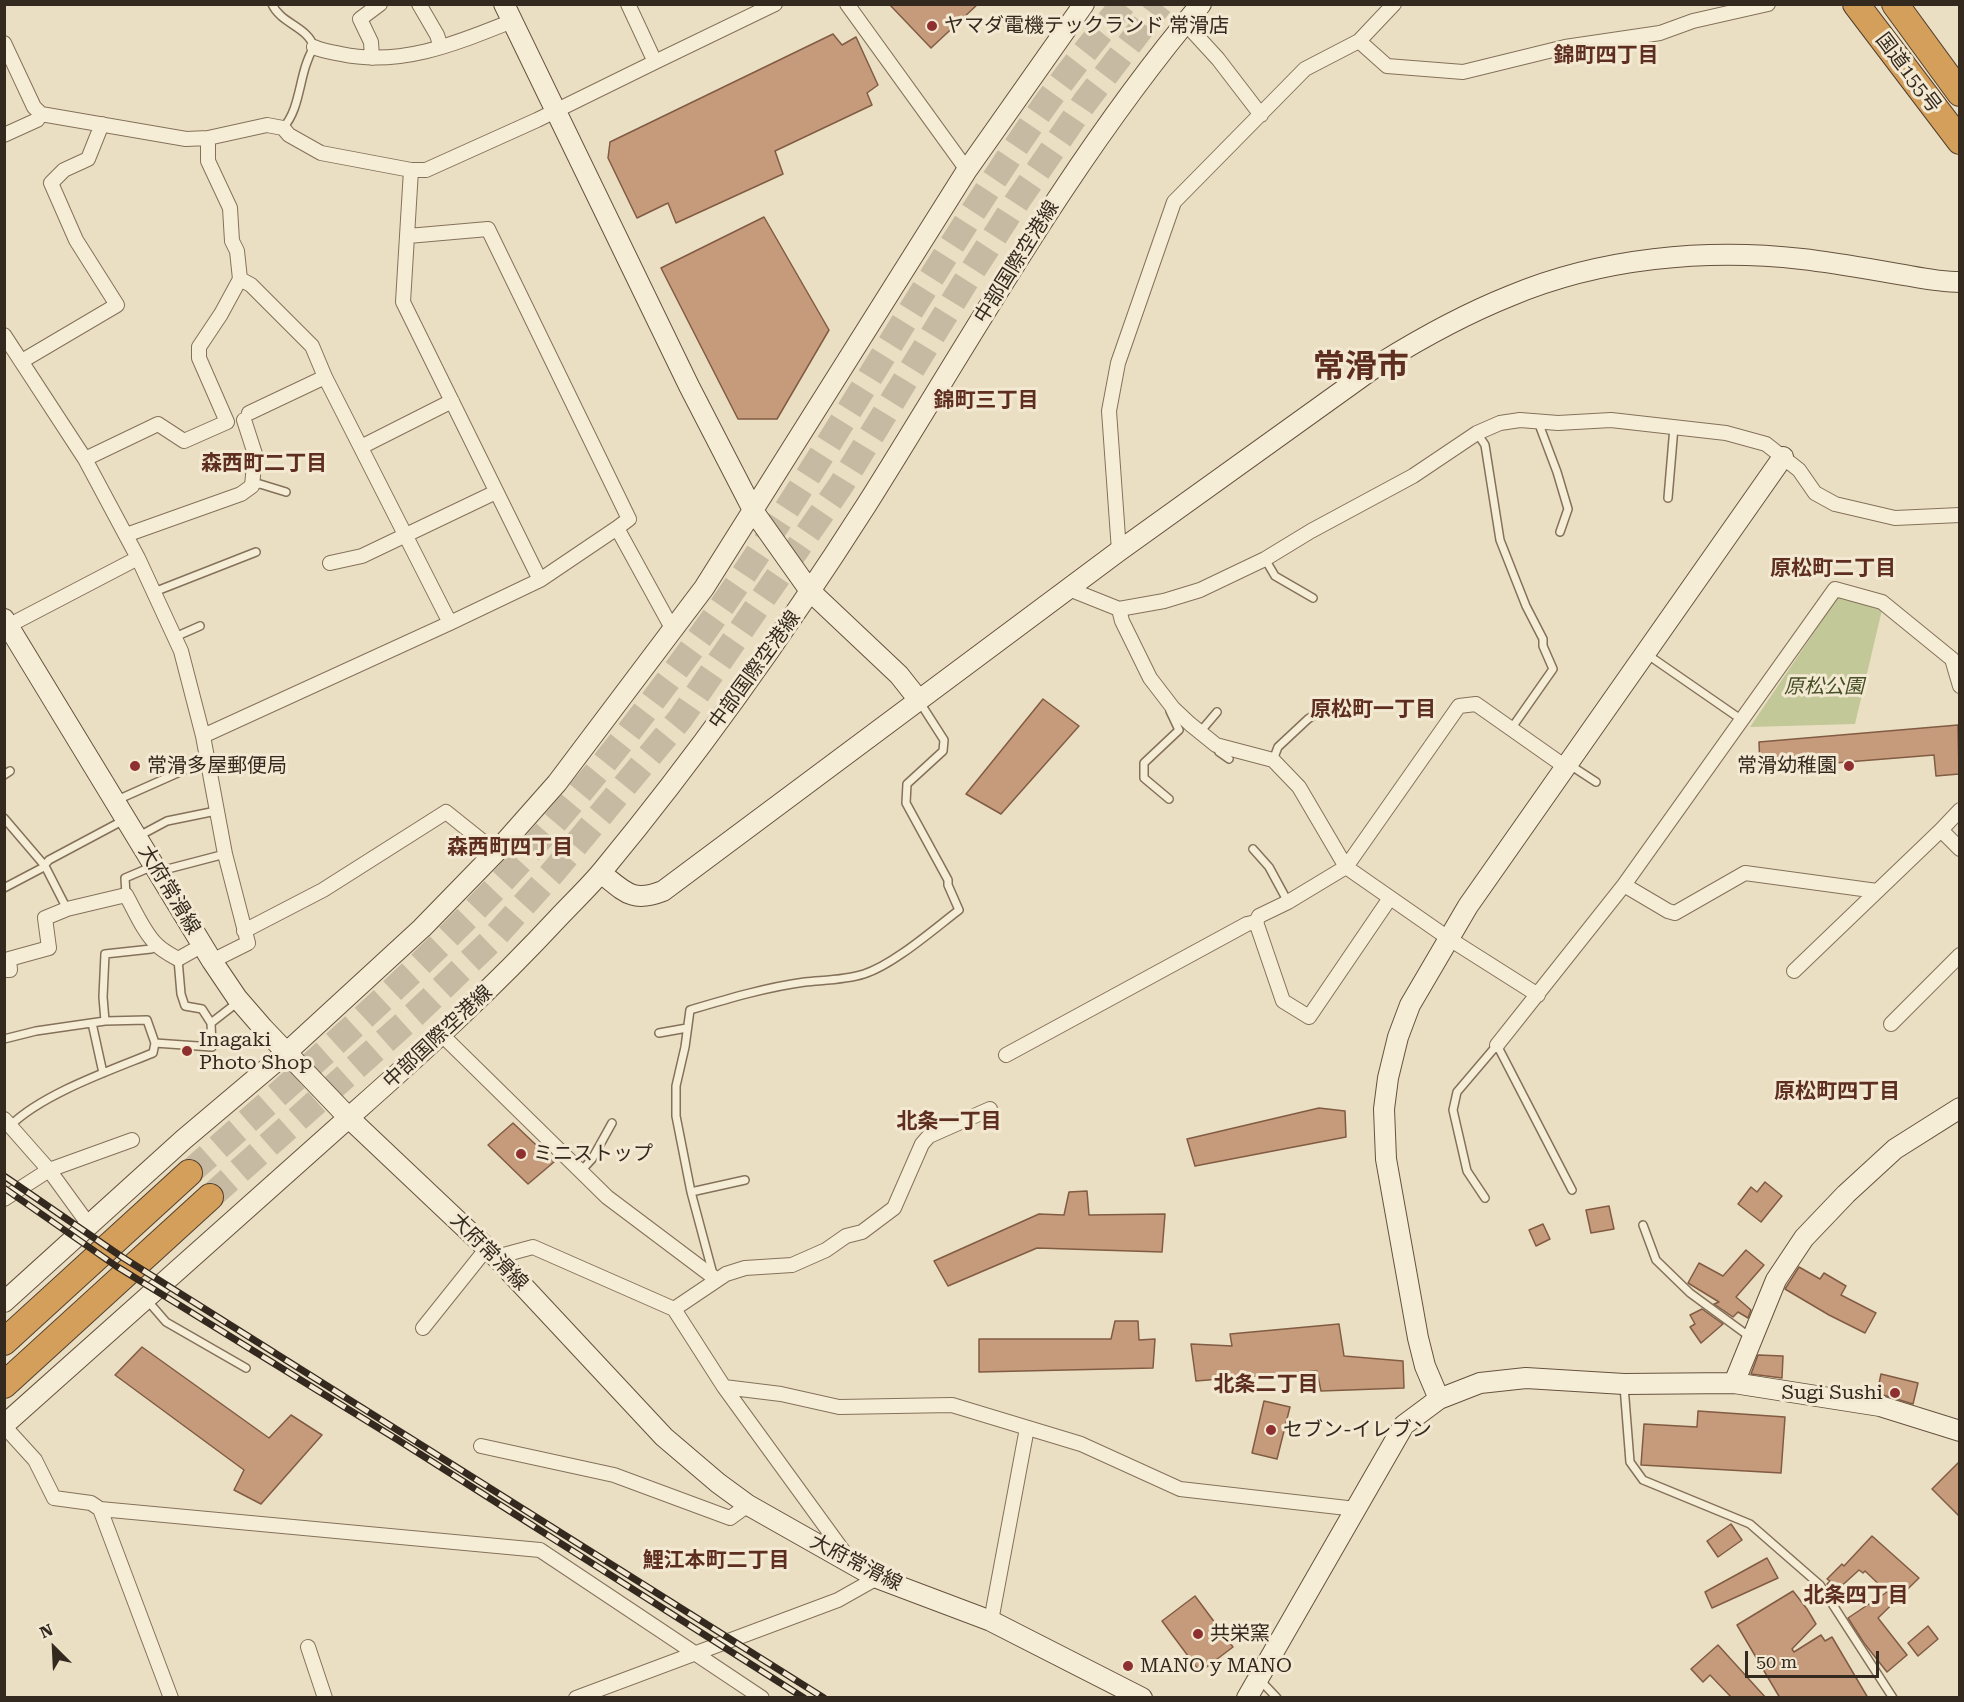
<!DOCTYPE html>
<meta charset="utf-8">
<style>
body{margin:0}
#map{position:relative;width:1964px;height:1702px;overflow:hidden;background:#ebdfc3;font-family:"Roboto Serif",serif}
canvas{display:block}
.frame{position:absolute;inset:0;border:6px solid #34291e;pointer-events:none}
.north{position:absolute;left:24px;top:1618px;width:60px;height:60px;-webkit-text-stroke:4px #f3e9d2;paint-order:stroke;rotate:336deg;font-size:16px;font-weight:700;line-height:24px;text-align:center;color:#34291e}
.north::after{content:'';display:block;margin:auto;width:21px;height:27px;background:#34291e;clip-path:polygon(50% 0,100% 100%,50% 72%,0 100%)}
.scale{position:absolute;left:1745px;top:1651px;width:134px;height:27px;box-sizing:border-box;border:3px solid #34291e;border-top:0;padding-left:8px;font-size:18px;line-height:21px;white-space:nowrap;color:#34291e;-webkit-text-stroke:4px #f3e9d2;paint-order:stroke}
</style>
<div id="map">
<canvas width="1964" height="1702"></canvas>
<div class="frame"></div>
<div class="north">N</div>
<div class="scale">50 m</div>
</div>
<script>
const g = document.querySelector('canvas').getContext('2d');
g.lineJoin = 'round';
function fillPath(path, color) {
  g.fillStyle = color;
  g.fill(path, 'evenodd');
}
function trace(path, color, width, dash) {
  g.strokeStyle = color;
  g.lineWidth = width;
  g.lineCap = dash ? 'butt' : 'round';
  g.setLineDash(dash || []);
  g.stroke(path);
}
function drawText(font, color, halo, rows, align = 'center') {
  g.font = font + ' "Roboto Serif","Noto Sans JP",serif';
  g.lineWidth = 6;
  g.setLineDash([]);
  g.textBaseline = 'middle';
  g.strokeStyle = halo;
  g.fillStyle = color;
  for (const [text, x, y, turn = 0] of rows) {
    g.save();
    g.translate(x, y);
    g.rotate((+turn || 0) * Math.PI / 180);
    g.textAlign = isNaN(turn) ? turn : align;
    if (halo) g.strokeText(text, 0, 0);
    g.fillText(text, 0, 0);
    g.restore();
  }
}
const green = new Path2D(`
 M1838 597 1882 610 1855 724 1750 727Z`);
const building = new Path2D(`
 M889 4H978L931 48Z
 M833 34 842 45 856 37 878 85 867 93 872 105 775 151 783 174 676 223 668 203 637 218 608 158 610 142Z
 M764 217 829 330 777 419H738L661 268Z
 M1043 699 1079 726 1001 814 966 794Z
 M1958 725 1959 774 1936 776 1934 755 1760 769 1759 742Z
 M1319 1108 1345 1111 1346 1137 1195 1166 1187 1139Z
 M513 1123 554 1162 528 1184 488 1145Z
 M1765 1182 1782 1196 1761 1222 1738 1204 1751 1187 1757 1192Z
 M1087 1191 1089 1215 1165 1214 1162 1252 1037 1248 948 1286 934 1261 1039 1214 1064 1215 1069 1192Z
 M1609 1206 1614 1229 1591 1233 1586 1210Z
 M1543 1224 1550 1239 1536 1246 1529 1230Z
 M1746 1250 1764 1265 1736 1297 1751 1310 1748 1318 1738 1312 1733 1317 1714 1304 1719 1302 1688 1283 1699 1263 1723 1276Z
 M1799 1267 1820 1279 1824 1273 1846 1286 1841 1295 1876 1313 1865 1333 1829 1315 1785 1289Z
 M1702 1309 1723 1324 1701 1343 1690 1327 1695 1324 1690 1315Z
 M1115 1321H1138L1139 1340 1155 1339 1153 1368 979 1372V1339H1111Z
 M1339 1324 1344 1356 1403 1361 1404 1388 1321 1391 1317 1371 1196 1381 1191 1344 1232 1346 1230 1334Z
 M142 1347 269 1438 291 1415 322 1435 261 1504 234 1490 244 1470 115 1375Z
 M1758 1355 1783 1356 1782 1378 1751 1374Z
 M1881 1374 1918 1383 1913 1404 1877 1393Z
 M1264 1401 1290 1407 1277 1459 1252 1453Z
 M1698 1411 1785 1417 1781 1473 1641 1465 1644 1424 1697 1427Z
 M1959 1462V1516L1932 1489Z
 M1731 1524 1742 1540 1718 1557 1707 1541Z
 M1872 1536 1919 1578 1878 1618 1907 1655 1887 1672 1864 1643 1848 1618 1887 1592 1865 1571 1863 1573 1859 1570 1835 1592 1827 1584 1830 1581 1827 1579 1842 1564 1844 1566Z
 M1767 1558 1778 1578 1712 1608 1705 1592Z
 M1793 1591 1807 1609 1816 1624 1792 1649 1794 1652 1821 1635 1825 1641 1832 1637 1868 1698H1780L1737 1625Z
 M1195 1596 1233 1647 1200 1672 1162 1621Z
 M1928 1626 1938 1639 1918 1656 1908 1643Z
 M1718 1645 1766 1698H1732L1710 1675 1703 1682 1691 1669Z`);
const highwayTunnel = new Path2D(`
 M189 1173C296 1078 406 984 504 879 571 807 632 730 690 651 818 476 920 283 1044 106 1069 71 1096 38 1123 4
 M210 1197 414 1015 490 942 554 871 680 719 841 485 964 284 1018 200 1085 102 1160 4`);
const lane = new Path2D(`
 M272 4C281 24 307 26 314 47 298 73 302 107 283 128
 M1541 422 1540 427 1557 472 1568 509 1560 532
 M1477 433 1485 445 1500 540 1526 606 1543 639V646L1553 669 1511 729
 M252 486 260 484 286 492
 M1668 498 1674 427
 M1265 559 1275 576 1313 598
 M154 592 256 552
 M175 637 200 626
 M1648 655 1742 720
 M1200 732 1217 712
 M1216 746 1219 752 1229 759
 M1273 760 1278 747 1308 719 1325 708
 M1570 765 1596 782
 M4 775 10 771
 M1169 799 1144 778V763L1179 730 1170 711 1172 709
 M117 800 207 760
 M4 818 45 866 67 909
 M139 836 167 821 216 811
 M1253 849 1269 867 1288 902
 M160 871 225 854
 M4 888 42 868 49 860 124 820
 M126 895 125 878 151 867
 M157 946 151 949 105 954 103 997 105 1021 147 1020 155 1043 212 1047 211 1023 238 1002
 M178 959 181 994 185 1006 202 1009 211 1023
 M92 1023 103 1073
 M659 1033 687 1028
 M4 1039 36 1031 105 1021
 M10 1126C42 1094 111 1070 153 1053L155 1043
 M581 1171 592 1159 612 1123
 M691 1192 745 1180
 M1485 1198 1467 1171 1453 1110 1457 1092 1497 1045 1572 1190
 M1643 1225 1656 1260 1690 1293 1750 1337
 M713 1274 691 1192 676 1116V1086L685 1047 690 1010C727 999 767 987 805 982 825 980 845 980 864 974 893 965 934 929 959 910L948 885V880L906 803 907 784 943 751 944 740 919 701
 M147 1300 166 1322 246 1368
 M1624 1386 1630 1462 1643 1480 1750 1524 1820 1585 1893 1698
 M1260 1680 1277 1698`);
const street = new Path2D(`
 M419 4 437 35 441 47
 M628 4 655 62 775 4
 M847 4 967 170
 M1185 23 1218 59 1261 115
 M1359 41 1387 66 1463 72 1565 47 1660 33 1693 21 1768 4
 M4 43 34 107 41 114 186 139 208 138 267 125 283 128 289 135 321 153 411 170H426L537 120 655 62
 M314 47C322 51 332 52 341 54 401 67 457 43 512 21
 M372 58 371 42 360 19 380 4
 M4 135 37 120 41 114
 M208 138V161L230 208 232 241 237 251 240 279 251 285 312 346 325 377 450 623
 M411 170 403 302 540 580
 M408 236 488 229 629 519 617 528
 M4 335 85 459 138 558 181 651 203 736 225 854 248 943 212 961
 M22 361 117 305 76 240 51 183 64 170 88 159 102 124
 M249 413 325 377
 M361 447 452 401
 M85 459 158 424 184 441 227 422 199 358V347L221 314 240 279
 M126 535 241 494 252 486 255 454 244 420
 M1119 551 1109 411 1118 363 1174 202 1305 69 1359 41 1394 4
 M330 563 362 556 496 492
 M1069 589 1119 609 1164 601 1200 590 1265 559 1311 531 1413 476 1477 433 1500 423 1520 420 1558 423 1611 420 1726 433 1766 444 1799 470 1815 493 1835 504 1895 518 1960 515
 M1119 609 1122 621 1150 678 1173 708 1190 724 1216 745 1273 760 1299 787 1346 867 1448 938 1538 995
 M4 628 138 558
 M203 736 450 623 540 580 617 528 673 630
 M1941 830 1960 849
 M1624 885 1668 911 1675 913 1745 873 1877 891
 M1390 898 1309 1017 1283 1001 1256 922 1259 916 1288 902 1346 867 1459 706 1476 704 1567 768
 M244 931 323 890 446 812 496 852
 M4 970H10L9 959 49 948 45 918 67 909 126 895C135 911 144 933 157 945 163 951 171 955 178 959L203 945
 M1794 971 1941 830 1960 810
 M1891 1024 1960 955
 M442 1035 607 1197 716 1279
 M1497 1045 1624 885 1835 589 1882 602 1952 659 1960 686
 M1006 1055 1247 924 1256 922
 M4 1119 49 1170 89 1225
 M4 1199 49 1170 132 1140
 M496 1257 533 1247 674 1309 724 1387 849 1559
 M674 1309 726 1274 745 1268 792 1265 826 1250 846 1236 862 1232 894 1208 922 1144 929 1136 990 1109
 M423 1328 487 1248
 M724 1387 781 1394 839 1407 952 1405 1081 1444 1180 1489 1356 1509
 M4 1426 35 1460 54 1498 91 1503 100 1509
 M481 1446 614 1475 730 1518 748 1505
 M991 1621 1027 1428
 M308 1647 325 1698
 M171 1698 100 1509 540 1550 762 1698
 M576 1698 838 1600 877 1578`);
const secondary = new Path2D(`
 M504 4 689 386 754 512 810 591 899 675 918 699
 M4 619 212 961 237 998 263 1028 349 1118 496 1257 664 1437 718 1483 748 1505 877 1578 991 1621 1142 1698
 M601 873C625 892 632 903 663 891L1119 551 1381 363C1423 337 1465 314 1510 296 1600 258 1706 248 1802 259 1838 263 1874 270 1910 276 1926 279 1943 282 1960 282
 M4 1302 183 1140 286 1053 422 928 496 852 557 783 704 588 967 170 1084 4
 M1734 1383 1776 1280 1804 1238 1846 1194 1895 1149 1960 1108
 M1439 1399 1425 1366 1418 1338 1386 1159 1384 1109 1388 1078 1398 1037 1410 1005 1468 906 1783 457
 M4 1425C121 1320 238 1217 355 1112 425 1050 494 987 558 918 573 902 590 886 603 870 699 754 786 631 867 504 974 334 1071 158 1201 4
 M1247 1698 1404 1425 1439 1399 1480 1383 1526 1378 1624 1384 1734 1383 1880 1406 1960 1431`);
const highway = new Path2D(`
 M1856 4 1960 141
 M1895 4 1960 93
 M4 1342 189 1173
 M4 1385 210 1197`);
const rail = new Path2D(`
 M4 1176 122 1257 824 1698
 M4 1188 116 1266 398 1440 804 1698`);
const markers = [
 [932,26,6,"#8e3030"],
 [135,766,6,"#8e3030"],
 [1849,766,6,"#8e3030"],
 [187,1051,6,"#8e3030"],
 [521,1154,6,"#8e3030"],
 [1895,1393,6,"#8e3030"],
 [1271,1430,6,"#8e3030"],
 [1198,1634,6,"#8e3030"],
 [1128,1666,6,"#8e3030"]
];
const poiNames = [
 ["ヤマダ電機テックランド 常滑店",944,26],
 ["常滑多屋郵便局",147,766],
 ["常滑幼稚園",1837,766,"right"],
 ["Inagaki",199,1040],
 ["Photo Shop",199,1063],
 ["ミニストップ",533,1154],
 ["Sugi Sushi",1883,1393,"right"],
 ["セブン-イレブン",1283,1430],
 ["共栄窯",1210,1634],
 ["MANO y MANO",1140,1666]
];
const streetNames = [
 ["国道155号",1908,73,53],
 ["中部国際空港線",1017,262,-58],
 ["中部国際空港線",755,670,-54],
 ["大府常滑線",169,890,59],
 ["中部国際空港線",438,1037,-43],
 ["大府常滑線",489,1252,45],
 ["大府常滑線",856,1563,27]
];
const parkNames = [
 ["原松公園",1824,687]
];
const neighbourhoodNames = [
 ["錦町四丁目",1606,56],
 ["錦町三丁目",986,401],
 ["森西町二丁目",264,464],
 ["原松町二丁目",1833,569],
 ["原松町一丁目",1373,710],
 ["森西町四丁目",510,848],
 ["原松町四丁目",1837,1092],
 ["北条一丁目",949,1122],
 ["北条二丁目",1266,1385],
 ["鯉江本町二丁目",716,1561],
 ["北条四丁目",1856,1596]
];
const townNames = [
 ["常滑市",1361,368]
];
fillPath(green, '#c2c898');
fillPath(building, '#c69b7c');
trace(building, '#815c43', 1.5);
trace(highwayTunnel, '#c6bba2', 26, [26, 13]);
trace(lane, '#84715b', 10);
trace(street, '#84715b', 16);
trace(secondary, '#65523f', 22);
trace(highway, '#523f2f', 28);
trace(lane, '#f6edd6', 7);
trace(street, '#f6edd6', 14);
trace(secondary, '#f6edd6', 20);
trace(highway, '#d49f5a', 26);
trace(rail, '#34291e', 7);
trace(rail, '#f3e9d2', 4.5, [14]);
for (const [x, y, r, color] of markers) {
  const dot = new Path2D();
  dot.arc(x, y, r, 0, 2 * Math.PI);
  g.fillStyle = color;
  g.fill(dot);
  trace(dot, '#f3e9d2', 2);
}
drawText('20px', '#34291e', '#f3e9d2', poiNames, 'left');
drawText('20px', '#34291e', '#f3e9d2', streetNames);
drawText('italic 20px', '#454f26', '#f3e9d2', parkNames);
drawText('bold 21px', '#5e2e21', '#f3e9d2', neighbourhoodNames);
drawText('bold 32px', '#5e2e21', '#f3e9d2', townNames);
</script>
